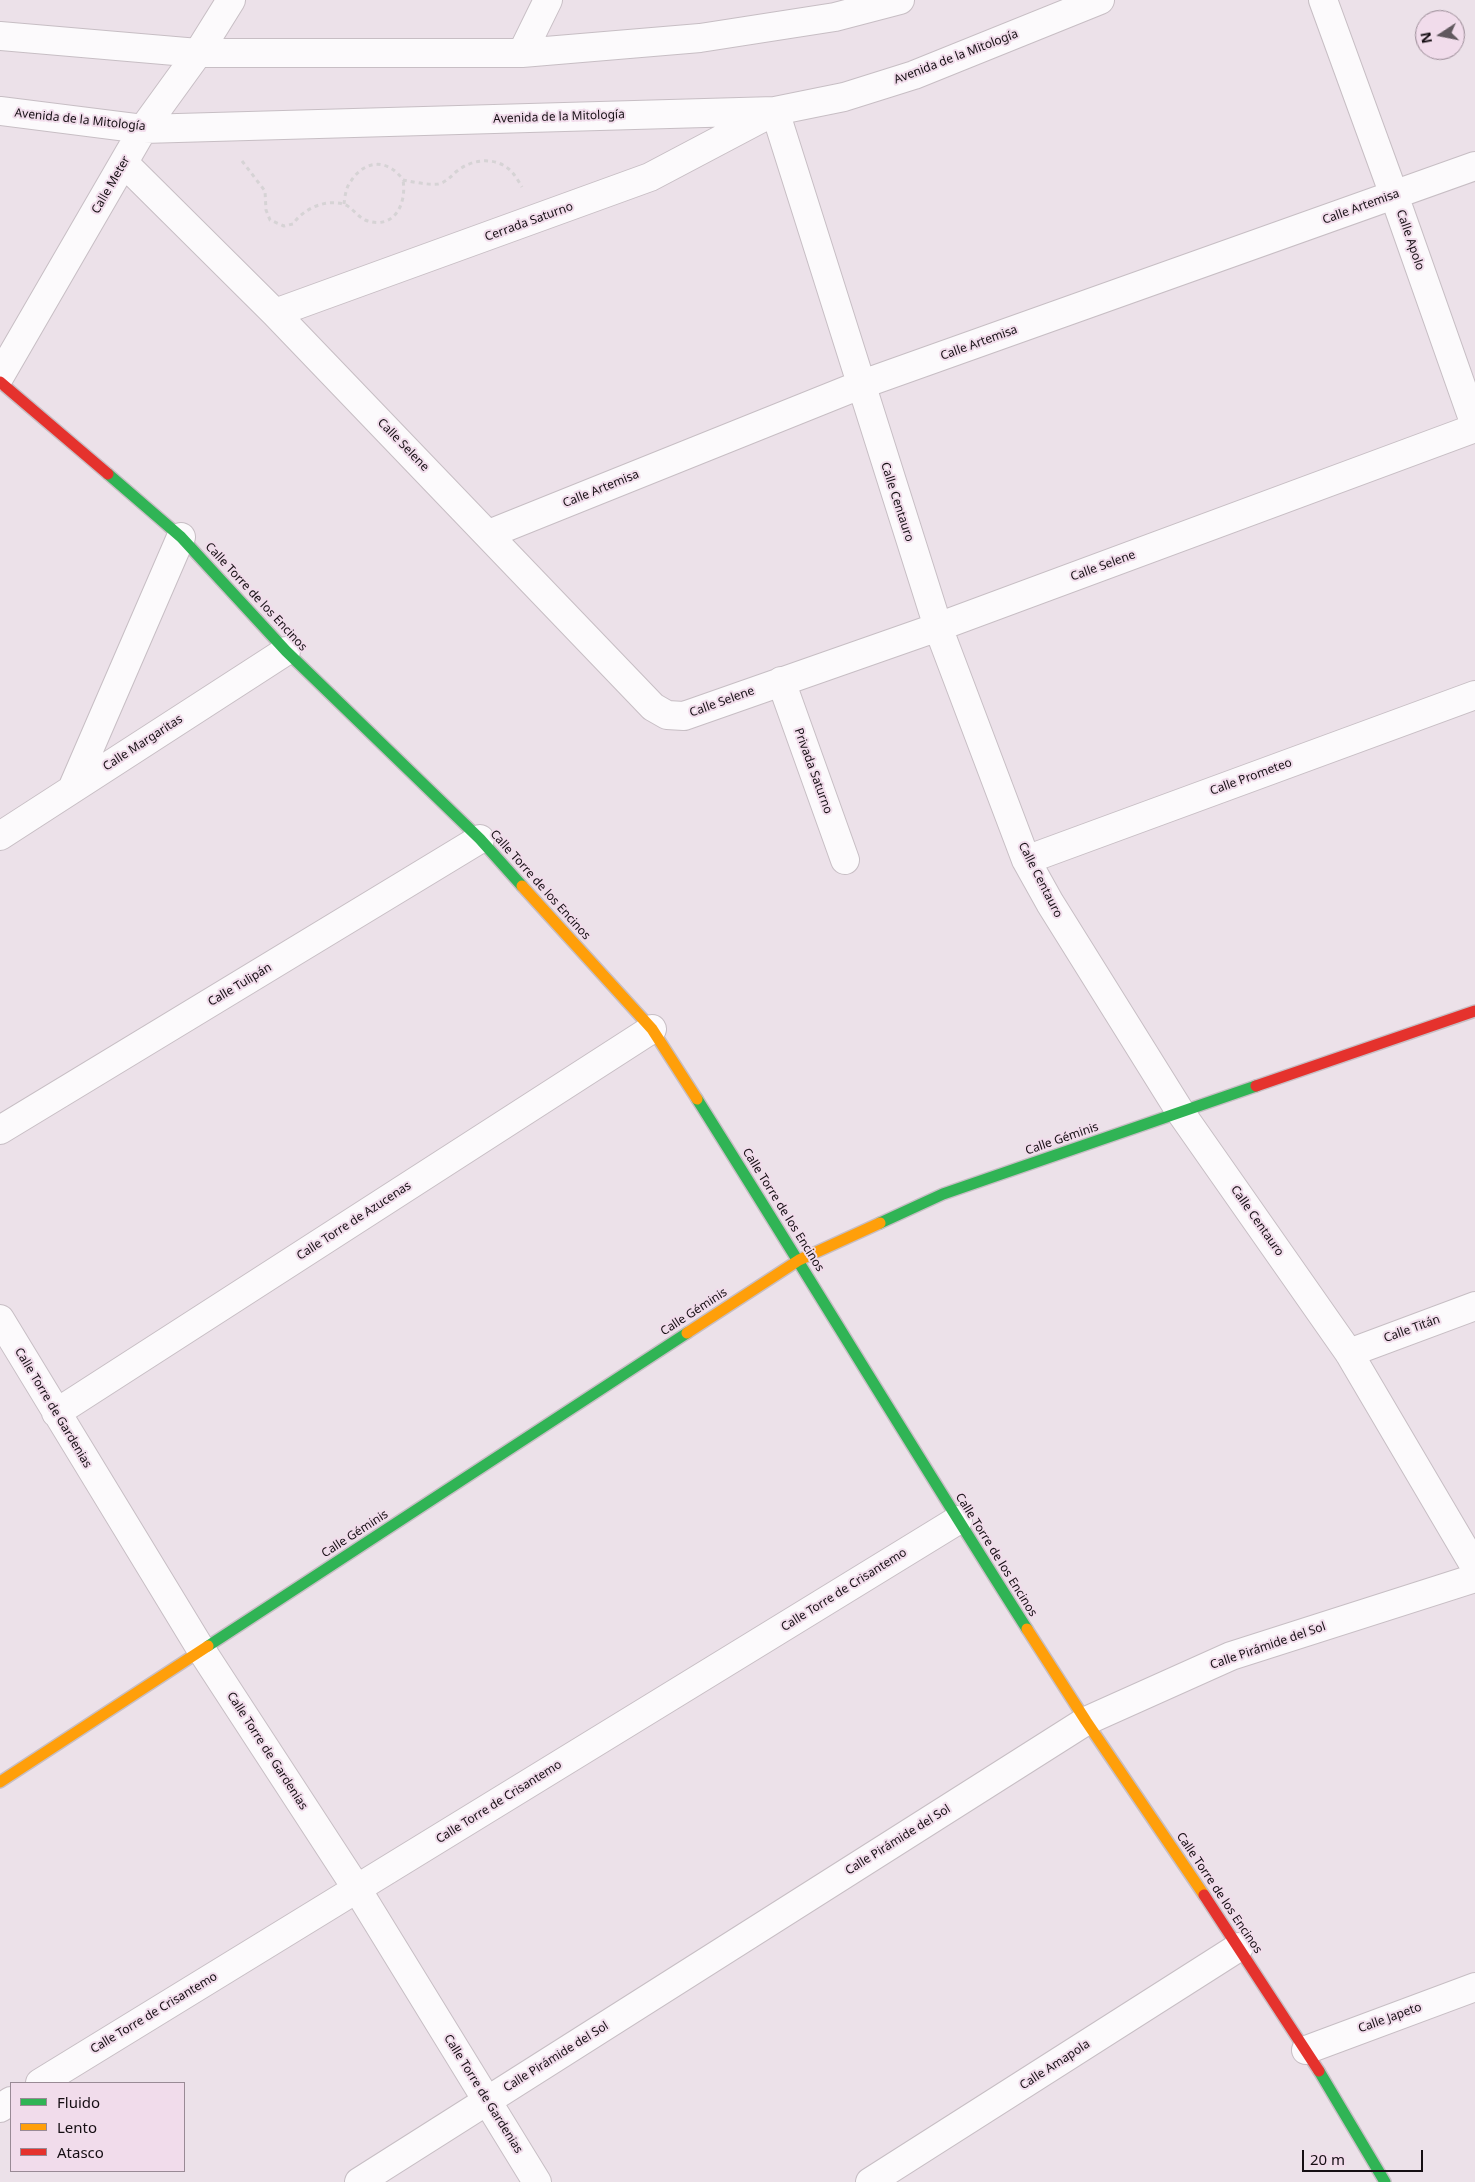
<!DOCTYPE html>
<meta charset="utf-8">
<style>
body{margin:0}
#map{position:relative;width:1475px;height:2182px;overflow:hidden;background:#ece1e9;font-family:"Noto Sans",sans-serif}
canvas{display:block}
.legend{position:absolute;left:10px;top:2082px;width:175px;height:90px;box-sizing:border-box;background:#f1dceb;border:1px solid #998a95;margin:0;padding:6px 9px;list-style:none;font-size:15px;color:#150e13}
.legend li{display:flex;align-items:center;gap:10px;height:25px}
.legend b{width:25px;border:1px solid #998a95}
.north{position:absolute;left:1415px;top:10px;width:50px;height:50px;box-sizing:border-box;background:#f1dceb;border:1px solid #998a95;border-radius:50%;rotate:259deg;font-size:14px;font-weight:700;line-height:20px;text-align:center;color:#150e13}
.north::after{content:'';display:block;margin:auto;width:18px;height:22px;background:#60585e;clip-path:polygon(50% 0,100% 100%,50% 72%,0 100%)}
.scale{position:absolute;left:1302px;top:2150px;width:121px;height:22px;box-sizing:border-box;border:2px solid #150e13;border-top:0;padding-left:6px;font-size:15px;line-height:18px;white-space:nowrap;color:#150e13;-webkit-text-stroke:4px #f1dceb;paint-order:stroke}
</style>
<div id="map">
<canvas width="1475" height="2182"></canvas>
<ul class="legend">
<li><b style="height:6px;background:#30b455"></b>Fluido</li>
<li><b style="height:6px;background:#ff9f0a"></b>Lento</li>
<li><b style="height:6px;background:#e5322d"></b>Atasco</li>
</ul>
<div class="north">N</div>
<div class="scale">20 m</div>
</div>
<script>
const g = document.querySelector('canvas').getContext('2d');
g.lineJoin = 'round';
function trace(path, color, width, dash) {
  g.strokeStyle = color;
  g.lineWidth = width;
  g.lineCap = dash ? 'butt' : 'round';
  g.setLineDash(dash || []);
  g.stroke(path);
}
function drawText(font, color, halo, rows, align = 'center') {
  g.font = font + ' "Noto Sans",sans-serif';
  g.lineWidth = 4;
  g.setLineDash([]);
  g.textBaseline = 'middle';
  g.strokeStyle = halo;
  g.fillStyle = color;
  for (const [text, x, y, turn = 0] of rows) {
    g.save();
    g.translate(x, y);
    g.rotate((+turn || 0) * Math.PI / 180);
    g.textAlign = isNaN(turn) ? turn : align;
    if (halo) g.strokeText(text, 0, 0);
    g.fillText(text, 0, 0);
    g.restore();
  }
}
const path = new Path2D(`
 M242 161 265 191 266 210 270 220 284 226 293 224C303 209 325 199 343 204 351 206 357 216 365 220 394 231 407 204 403 180
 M344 204C345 196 346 187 351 181 365 159 389 159 403 180 414 182 427 185 438 184 447 182 451 176 457 171 472 159 496 156 511 171 515 175 519 182 522 187`);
const street = new Path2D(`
 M1323 0 1394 195 1475 425
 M0 36 198 53H522L700 38 835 17 900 0
 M522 53 548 0
 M0 111 143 129 775 111 844 97 914 75 1100 0
 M124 163 275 313 653 707 667 715 684 716 938 627 1475 428
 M275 313 650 177 775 111 938 627 1026 860 1050 903 1181 1113 1349 1353 1475 1567
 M0 376 143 129 198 53 231 0
 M489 534 860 385 1475 166
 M781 681 845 860
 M72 789 181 537
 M0 836 286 651
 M1026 860 1475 695
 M0 1130 480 839
 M0 1319 202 1651 357 1889 537 2182
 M1349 1353 1475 1306
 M56 1413 652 1029
 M1306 2050 1475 1987
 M40 2083 958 1520
 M0 2108 11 2101
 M359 2182 1086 1721 1231 1656 1475 1578
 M870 2182 1239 1947`);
const fast = new Path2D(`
 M108 474 181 537 286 651 480 839 522 886
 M697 1099C808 1275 915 1453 1027 1629
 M880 1223 943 1194 1256 1086
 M208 1646 687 1333
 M1319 2071 1385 2182`);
const slow = new Path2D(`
 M522 886 652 1029 697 1099
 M687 1333 799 1260 880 1223
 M1027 1629 1086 1721 1204 1895
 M0 1782 208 1646`);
const jam = new Path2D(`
 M0 382 108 474
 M1256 1086 1475 1011
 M1204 1895 1319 2071`);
const streetNames = [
 ["Avenida de la Mitología",956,57,-21],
 ["Avenida de la Mitología",559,117,-2],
 ["Avenida de la Mitología",80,120,6],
 ["Calle Meter",111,185,-60],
 ["Calle Artemisa",1361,207,-20],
 ["Cerrada Saturno",529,222,-20],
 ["Calle Apolo",1410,240,71],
 ["Calle Artemisa",979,343,-20],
 ["Calle Selene",403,445,46],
 ["Calle Artemisa",601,489,-22],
 ["Calle Centauro",897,502,72],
 ["Calle Selene",1103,566,-20],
 ["Calle Torre de los Encinos",256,597,47],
 ["Calle Selene",722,702,-20],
 ["Calle Margaritas",143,743,-33],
 ["Privada Saturno",813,771,70],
 ["Calle Prometeo",1251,777,-20],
 ["Calle Centauro",1040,880,63],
 ["Calle Torre de los Encinos",540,885,48],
 ["Calle Tulipán",240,985,-31],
 ["Calle Géminis",1062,1139,-19],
 ["Calle Torre de los Encinos",783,1210,58],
 ["Calle Torre de Azucenas",354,1221,-33],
 ["Calle Centauro",1257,1221,55],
 ["Calle Géminis",694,1312,-33],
 ["Calle Titán",1412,1329,-20],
 ["Calle Torre de Gardenias",53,1408,59],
 ["Calle Géminis",355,1534,-33],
 ["Calle Torre de los Encinos",996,1555,58],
 ["Calle Torre de Crisantemo",844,1590,-32],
 ["Calle Pirámide del Sol",1268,1646,-19],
 ["Calle Torre de Gardenias",267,1751,57],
 ["Calle Torre de Crisantemo",499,1802,-32],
 ["Calle Pirámide del Sol",898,1840,-32],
 ["Calle Torre de los Encinos",1219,1893,56],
 ["Calle Torre de Crisantemo",154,2013,-31],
 ["Calle Japeto",1390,2018,-20],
 ["Calle Pirámide del Sol",556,2057,-32],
 ["Calle Amapola",1055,2065,-33],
 ["Calle Torre de Gardenias",483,2094,58]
];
trace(street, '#c7bec4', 30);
trace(fast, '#c7bec4', 14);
trace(slow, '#c7bec4', 14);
trace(jam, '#c7bec4', 14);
trace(path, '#d6d3d5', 3, [4, 4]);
trace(street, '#fcfafc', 28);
trace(fast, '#30b455', 11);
trace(slow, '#ff9f0a', 11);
trace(jam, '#e5322d', 11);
drawText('12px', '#150e13', '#f1dceb', streetNames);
</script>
